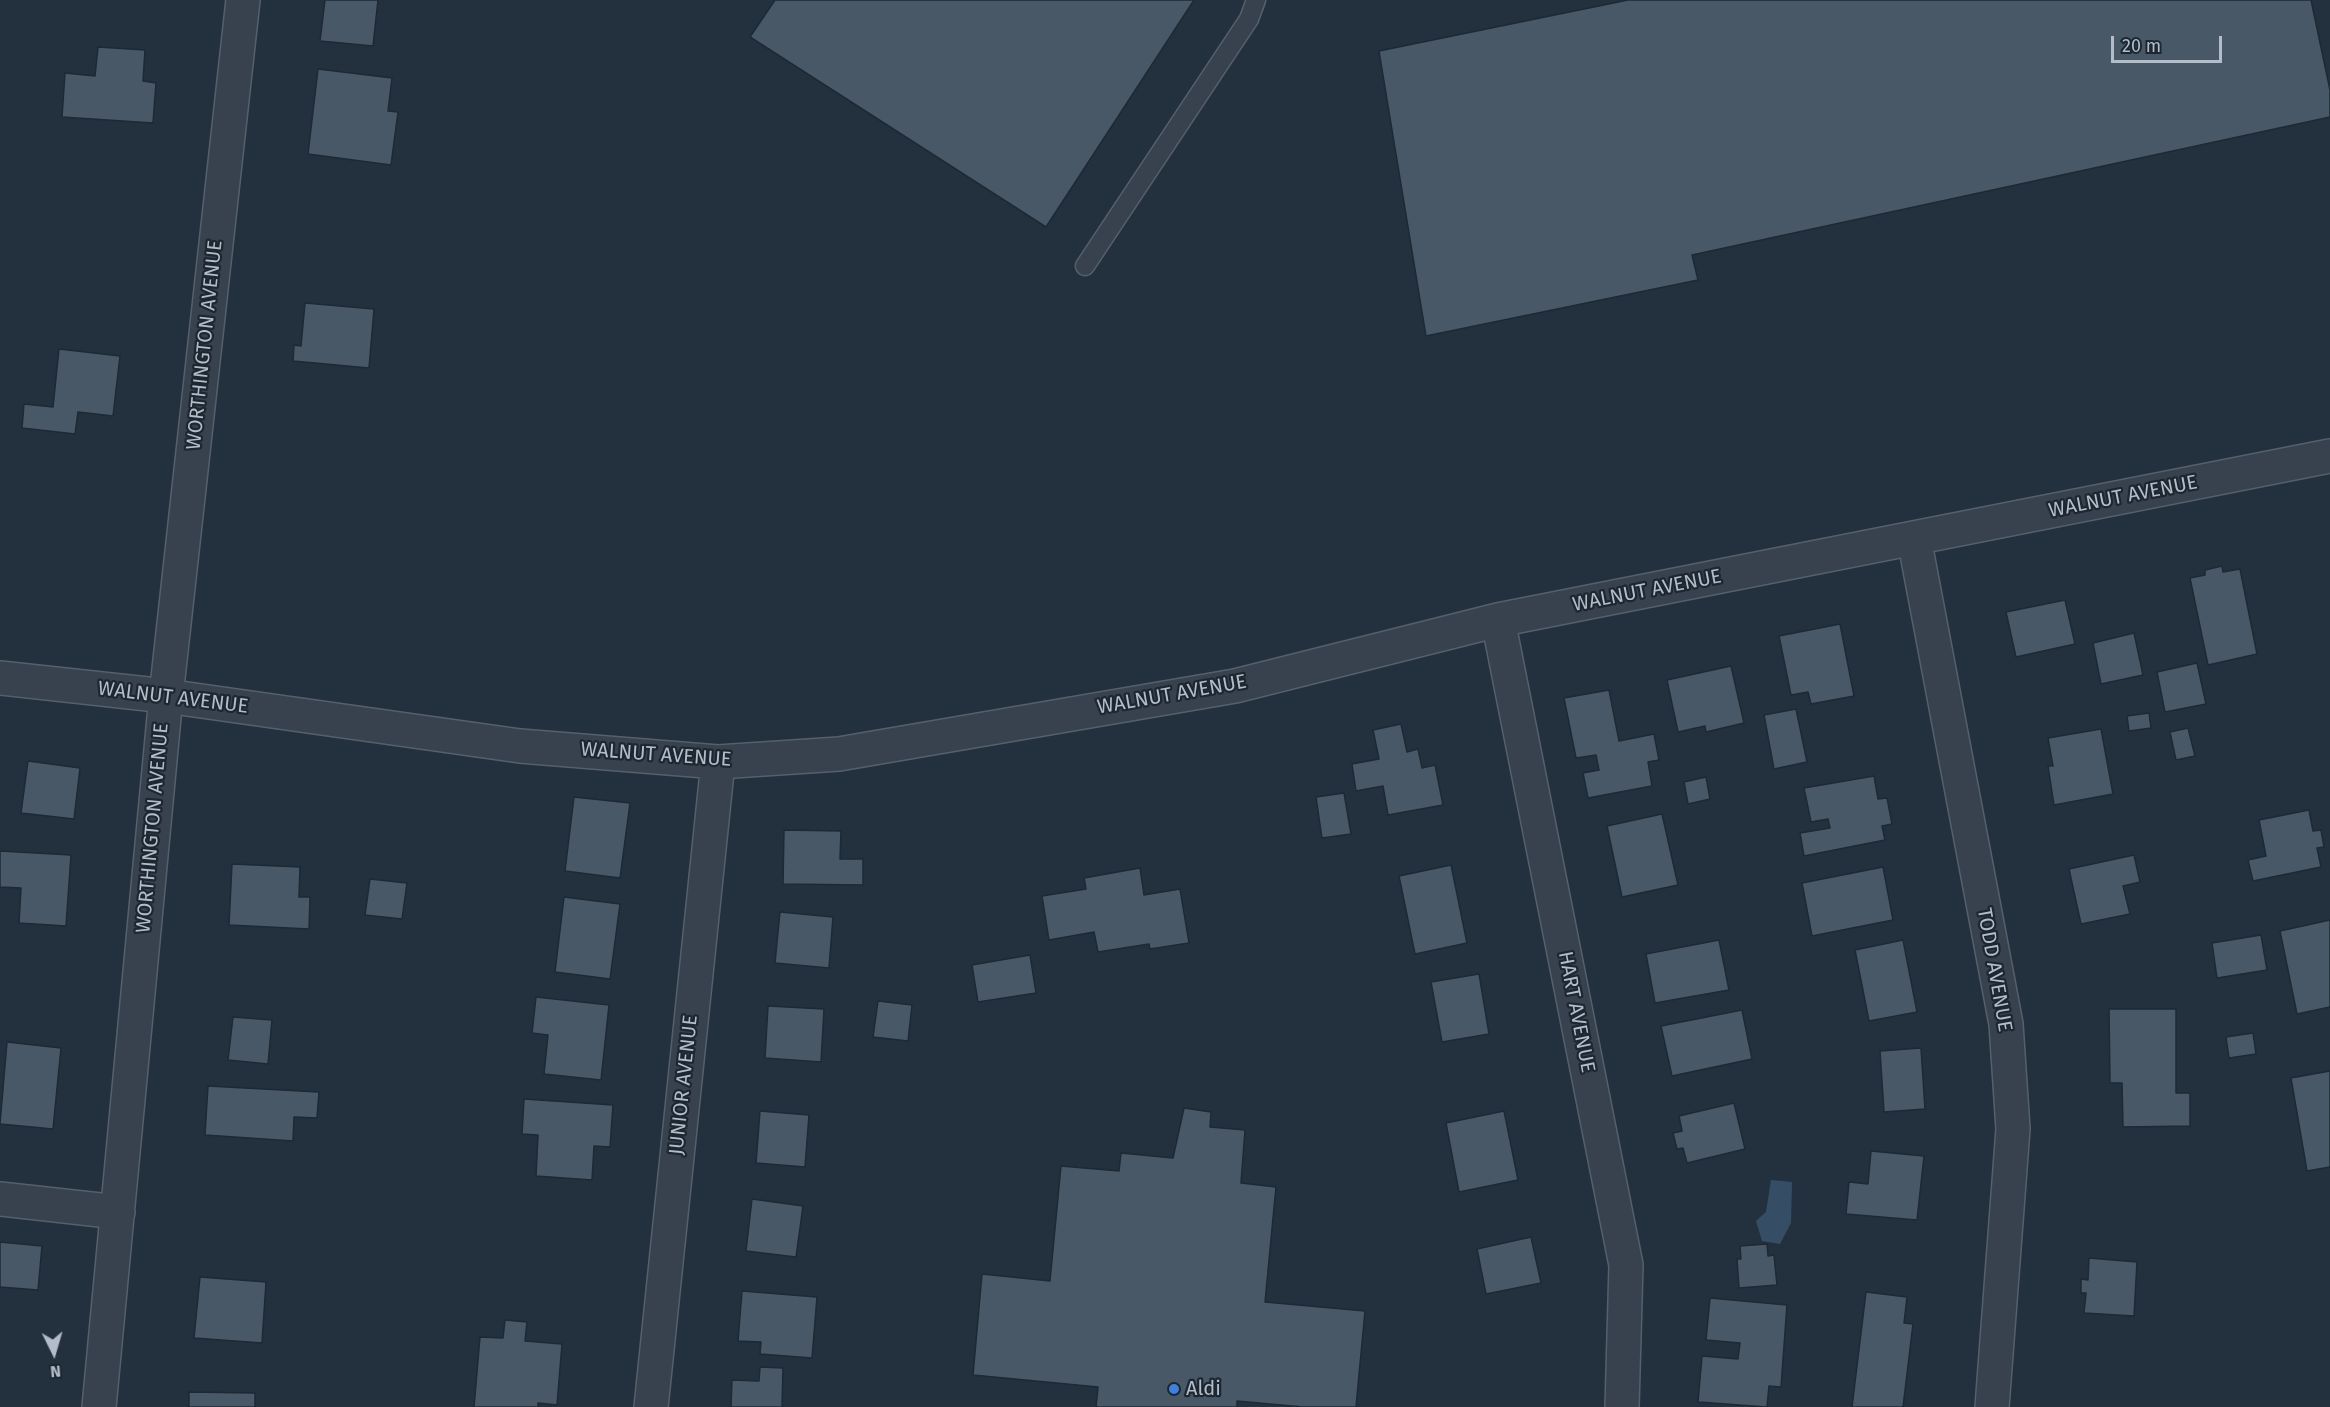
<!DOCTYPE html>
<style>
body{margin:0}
#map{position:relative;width:2330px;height:1407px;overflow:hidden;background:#23313e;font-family:"Fira Sans",sans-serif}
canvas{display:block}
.north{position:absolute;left:24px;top:1323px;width:60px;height:60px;-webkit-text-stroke:4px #1c2732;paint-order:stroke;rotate:175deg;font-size:16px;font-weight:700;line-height:24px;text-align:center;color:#b3bdc9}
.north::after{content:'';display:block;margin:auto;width:21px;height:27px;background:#b3bdc9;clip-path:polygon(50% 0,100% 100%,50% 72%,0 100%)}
.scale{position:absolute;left:2111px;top:36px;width:111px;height:27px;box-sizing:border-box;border:3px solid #b3bdc9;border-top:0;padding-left:8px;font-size:18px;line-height:21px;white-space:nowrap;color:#b3bdc9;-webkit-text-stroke:4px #1c2732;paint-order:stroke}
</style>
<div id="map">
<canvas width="2330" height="1407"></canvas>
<div class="north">N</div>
<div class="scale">20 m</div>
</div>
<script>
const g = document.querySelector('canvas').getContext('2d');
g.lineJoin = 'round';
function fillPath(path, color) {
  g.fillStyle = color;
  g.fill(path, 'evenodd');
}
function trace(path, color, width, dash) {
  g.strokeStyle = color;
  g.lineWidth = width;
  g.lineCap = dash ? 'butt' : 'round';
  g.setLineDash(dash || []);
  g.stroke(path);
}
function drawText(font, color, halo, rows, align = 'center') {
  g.font = font + ' "Fira Sans",sans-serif';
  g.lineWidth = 4.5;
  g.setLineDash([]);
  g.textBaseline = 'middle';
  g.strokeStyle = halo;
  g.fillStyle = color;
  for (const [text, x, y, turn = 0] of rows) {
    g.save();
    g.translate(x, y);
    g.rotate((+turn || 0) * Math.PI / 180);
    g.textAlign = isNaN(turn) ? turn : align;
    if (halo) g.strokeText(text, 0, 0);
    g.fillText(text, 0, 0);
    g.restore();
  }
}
const water = new Path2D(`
 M1771 1180 1792 1182 1791 1223 1780 1244 1762 1241 1756 1221 1766 1212Z`);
const building = new Path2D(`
 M325 0H378L373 46 320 41Z
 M775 0H1194L1046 227 750 37Z
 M1628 0H2311L2330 90V117L1692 255 1698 280 1426 336 1379 51Z
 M98 47 145 50 143 81 156 83 153 123 62 117 65 73 95 76Z
 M318 69 392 78 388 111 398 112 391 165 308 154Z
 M305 303 374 309 369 368 293 361 294 345 301 346Z
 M59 349 120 356 113 416 78 412 75 434 22 428 24 404 53 407Z
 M2222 566 2223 572 2240 569 2257 654 2208 665 2190 578 2205 575V570Z
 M2065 600 2075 644 2016 657 2006 612Z
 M1840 624 1854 696 1811 704 1808 692 1791 695 1779 636Z
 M2134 633 2143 675 2101 684 2093 643Z
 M2197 663 2206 704 2165 712 2157 672Z
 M1731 666 1744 723 1706 732 1705 726 1678 732 1667 680Z
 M1609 690 1619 741 1654 734 1659 760 1648 762 1652 786 1588 798 1583 773 1599 770 1596 755 1576 758 1564 698Z
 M1796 709 1807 762 1774 769 1764 715Z
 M2149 713 2151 728 2129 731 2127 716Z
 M1401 724 1407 752 1418 749 1422 768 1435 765 1443 805 1388 815 1383 786 1356 791 1352 764 1379 759 1373 730Z
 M2188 728 2195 756 2176 760 2170 732Z
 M2101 729 2113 794 2054 805 2048 766H2053L2048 738Z
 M28 761 80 768 74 819 21 813Z
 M1874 776 1878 799 1887 798 1892 824 1882 826 1885 840 1804 856 1800 833 1830 828 1828 819 1811 822 1804 788Z
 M1706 777 1710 799 1688 804 1684 782Z
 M1344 793 1351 834 1322 838 1316 797Z
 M574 797 630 803 620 878 565 871Z
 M2309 810 2313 831 2321 830 2324 847 2317 848 2321 867 2253 881 2248 860 2266 856 2259 820Z
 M1662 814 1678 885 1622 897 1607 826Z
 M784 830 841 831 840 859H863V885L783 884Z
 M0 851 71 855 66 926 19 923 21 888 0 887Z
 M2134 855 2140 882 2123 886 2130 914 2081 924 2069 869Z
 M232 864 300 867 299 897H310L309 929 229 925Z
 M1451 865 1467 943 1415 954 1399 876Z
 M1883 867 1893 920 1812 936 1802 883Z
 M1140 868 1144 895 1180 889 1189 943 1150 949 1149 944 1098 952 1094 932 1049 940 1042 896 1086 889 1084 878Z
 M370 879 407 883 402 919 365 915Z
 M564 897 620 904 610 979 555 972Z
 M780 912 833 917 829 968 775 963Z
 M2330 920V1007L2297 1014 2280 931Z
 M2261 935 2267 970 2217 978 2212 943Z
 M1719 940 1729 990 1655 1003 1646 954Z
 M1903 940 1917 1012 1869 1021 1855 950Z
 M1030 955 1036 993 978 1002 972 965Z
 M1479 974 1489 1034 1442 1042 1431 982Z
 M536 997 609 1005 601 1080 544 1074 548 1035 532 1033Z
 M878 1001 912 1005 908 1041 873 1037Z
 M768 1006 824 1009 821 1062 765 1058Z
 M2109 1009H2176V1093H2190V1126L2123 1127 2122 1083H2110Z
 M1742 1010 1752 1059 1672 1076 1661 1026Z
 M233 1017 272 1020 268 1064 228 1060Z
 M2253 1033 2256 1054 2229 1058 2226 1037Z
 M7 1042 61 1048 53 1129 0 1124Z
 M1921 1048 1925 1109 1884 1112 1880 1051Z
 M2330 1071V1167L2307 1171 2291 1078Z
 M208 1086 319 1092 317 1118 294 1117 293 1141 205 1135Z
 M524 1099 613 1105 610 1147 594 1146 592 1180 536 1176 538 1135 522 1134Z
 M1734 1103 1745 1149 1687 1163 1683 1148 1677 1149 1673 1133 1682 1131 1679 1116Z
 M1184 1108 1211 1112 1210 1127 1245 1130 1241 1183 1276 1187 1265 1302 1365 1311 1356 1407H1303L1237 1401V1407H1096L1098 1387 973 1375 982 1274 1050 1281 1061 1166 1119 1171 1121 1153 1173 1158Z
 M760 1111 809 1115 805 1167 756 1163Z
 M1504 1111 1518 1180 1459 1192 1446 1123Z
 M1871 1151 1924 1156 1917 1220 1846 1214 1849 1182 1868 1184Z
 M752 1199 803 1206 796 1257 746 1251Z
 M1531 1237 1541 1283 1486 1294 1477 1249Z
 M0 1242 42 1246 38 1290 0 1287Z
 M1767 1244 1768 1256 1774 1255 1777 1285 1739 1288 1737 1259H1741L1740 1246Z
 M2089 1258 2137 1262 2134 1316 2084 1313 2086 1293H2081V1279L2088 1280Z
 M200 1277 266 1282 262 1343 194 1338Z
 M742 1291 817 1297 812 1358 760 1354 761 1342 738 1341Z
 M1866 1292 1907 1297 1904 1323 1913 1324 1903 1407H1852Z
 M1710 1298 1787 1305 1781 1387 1769 1386 1767 1407 1698 1402 1702 1356 1738 1359 1740 1343 1706 1340Z
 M505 1320 527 1322 525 1341 562 1344 557 1405 538 1403V1407H474L480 1337 503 1338Z
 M760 1367 783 1368 782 1407H731L732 1380 759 1381Z
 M189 1392 255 1393V1407H189Z`);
const lane = new Path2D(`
 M1085 266 1249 19 1256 0`);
const street = new Path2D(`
 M1914 538 2006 1024 2013 1129 1992 1407
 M1498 620 1626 1265 1622 1407
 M0 678 166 696 520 746 718 762 839 754 1235 686 1498 620 2330 456
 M0 1199 118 1212
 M99 1407 166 696 243 0
 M651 1407 718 762`);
const markers = [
 [1174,1389,6,"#3f7fe0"]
];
const streetNames = [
 ["WORTHINGTON AVENUE",205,345,-84],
 ["WALNUT AVENUE",2123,497,-11],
 ["WALNUT AVENUE",1647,591,-11],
 ["WALNUT AVENUE",1172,695,-10],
 ["WALNUT AVENUE",173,698,7],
 ["WALNUT AVENUE",656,755,4],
 ["WORTHINGTON AVENUE",153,828,-85],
 ["TODD AVENUE",1994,970,80],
 ["HART AVENUE",1576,1012,79],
 ["JUNIOR AVENUE",684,1085,-84]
];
const poiNames = [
 ["Aldi",1186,1389]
];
fillPath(water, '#364e65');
fillPath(building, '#495867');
trace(building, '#1e2934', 1.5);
trace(lane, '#55606b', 21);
trace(street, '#55606b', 36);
trace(lane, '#37424e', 18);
trace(street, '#37424e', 33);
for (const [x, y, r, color] of markers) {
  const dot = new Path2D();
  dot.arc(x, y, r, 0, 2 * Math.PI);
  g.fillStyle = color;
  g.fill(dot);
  trace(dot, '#1c2732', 2);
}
drawText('20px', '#b3bdc9', '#1c2732', streetNames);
drawText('20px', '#b3bdc9', '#1c2732', poiNames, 'left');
</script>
